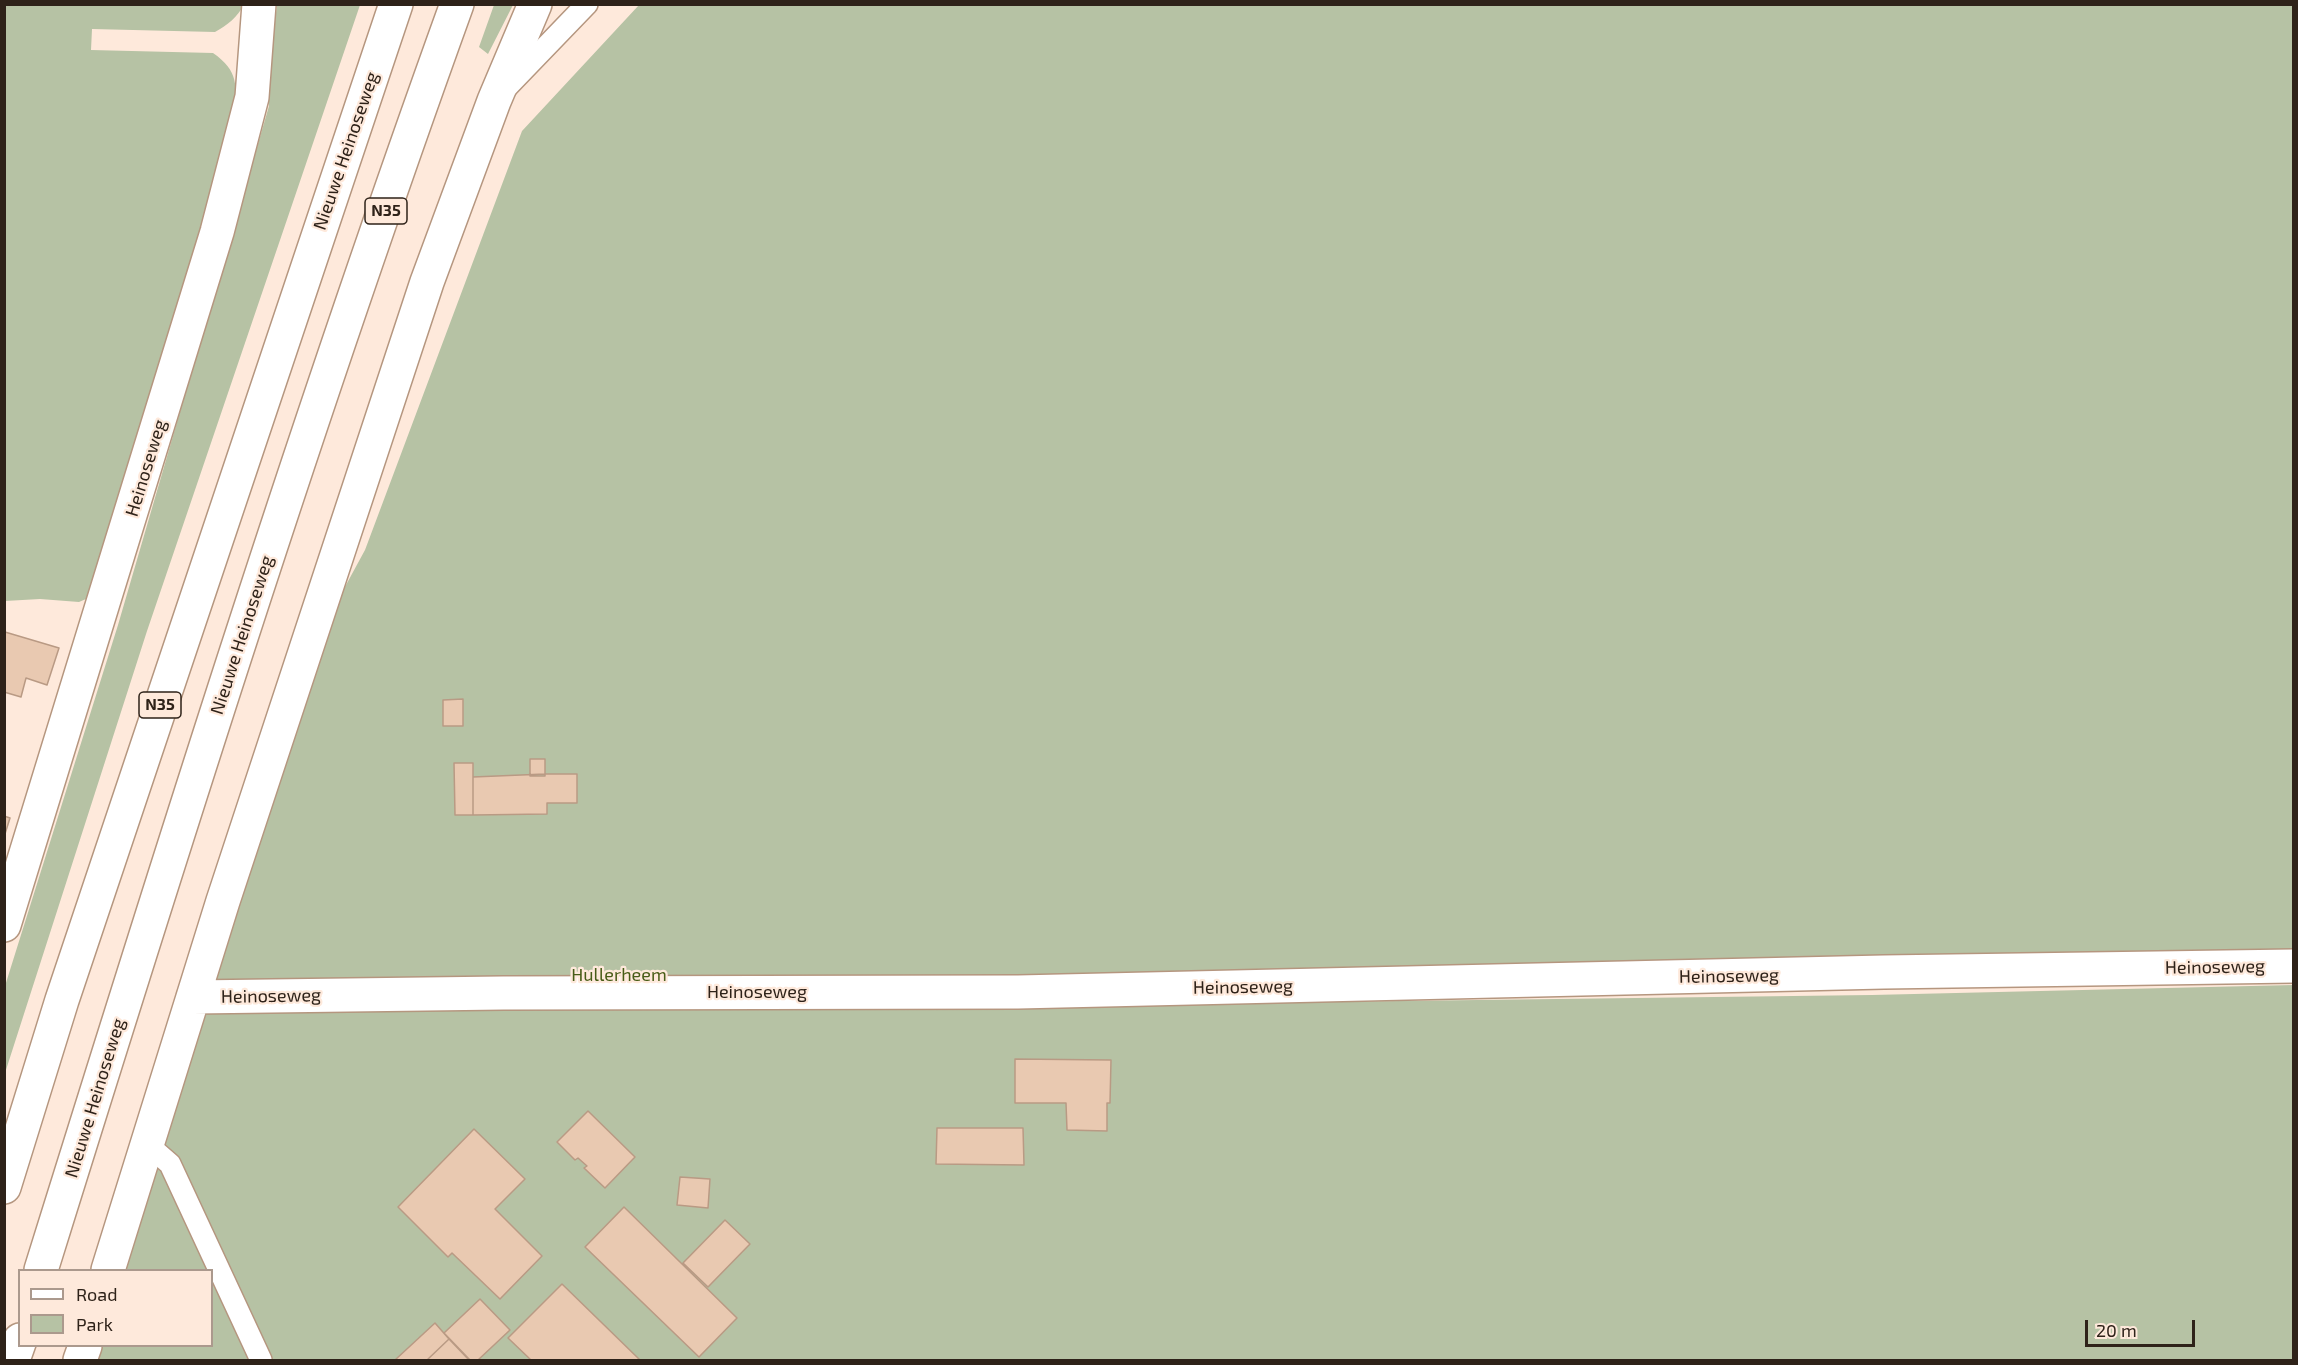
<!DOCTYPE html>
<style>
body{margin:0}
#map{position:relative;width:2298px;height:1365px;overflow:hidden;background:#fee9db;font-family:"Exo 2",sans-serif}
canvas{display:block}
.frame{position:absolute;inset:0;border:6px solid #2e2219;pointer-events:none}
.legend{position:absolute;left:18px;top:1269px;width:195px;height:78px;box-sizing:border-box;background:#fee9db;border:2px solid #ab998d;margin:0;padding:8px 10px;list-style:none;font-size:18px;color:#2e2219}
.legend li{display:flex;align-items:center;gap:12px;height:30px}
.legend b{width:30px;border:2px solid #ab998d}
.scale{position:absolute;left:2085px;top:1320px;width:110px;height:27px;box-sizing:border-box;border:3px solid #2e2219;border-top:0;padding-left:8px;font-size:18px;line-height:21px;white-space:nowrap;color:#2e2219;-webkit-text-stroke:4px #fee9db;paint-order:stroke}
</style>
<div id="map">
<canvas width="2298" height="1365"></canvas>
<div class="frame"></div>
<ul class="legend">
<li><b style="height:8px;background:#fff"></b>Road</li>
<li><b style="height:16px;background:#b6c2a4"></b>Park</li>
</ul>
<div class="scale">20 m</div>
</div>
<script>
const g = document.querySelector('canvas').getContext('2d');
g.lineJoin = 'round';
function fillPath(path, color) {
  g.fillStyle = color;
  g.fill(path, 'evenodd');
}
function trace(path, color, width, dash) {
  g.strokeStyle = color;
  g.lineWidth = width;
  g.lineCap = dash ? 'butt' : 'round';
  g.setLineDash(dash || []);
  g.stroke(path);
}
function drawText(font, color, halo, rows, align = 'center') {
  g.font = font + ' "Exo 2",sans-serif';
  g.lineWidth = 4.5;
  g.setLineDash([]);
  g.textBaseline = 'middle';
  g.strokeStyle = halo;
  g.fillStyle = color;
  for (const [text, x, y, turn = 0] of rows) {
    g.save();
    g.translate(x, y);
    g.rotate((+turn || 0) * Math.PI / 180);
    g.textAlign = isNaN(turn) ? turn : align;
    if (halo) g.strokeText(text, 0, 0);
    g.fillText(text, 0, 0);
    g.restore();
  }
}
const green = new Path2D(`
 M5 5H244C237 17 228 25 215 32L92 29 91 50 213 53C239 71 237 86 234 116L93 596 79 602 40 599 5 601Z
 M277 5H360L147 631 5 1073V986L118 625 269 106 267 86Z
 M494 5H513L488 54 479 47Z
 M639 5H2293V954L1528 964 1023 978 1004 1006 1872 995 2293 985V1360H96L101 1346H212V1270H124L179 1088 334 607 365 550 522 131Z`);
const building = new Path2D(`
 M5 632 59 648 47 685 26 678 21 697 4 692Z
 M463 699V726H443V700Z
 M530 759H545V776H530Z
 M454 763H473V815H455Z
 M545 774H577V803H547V814L473 815V777Z
 M4 816 10 818 4 837Z
 M1015 1059 1111 1060 1110 1103H1107V1131L1067 1130 1066 1103H1015Z
 M588 1111 635 1157 605 1188 584 1168 587 1166 578 1158 575 1160 557 1142Z
 M937 1128H1023L1024 1165 936 1164Z
 M474 1129 525 1179 495 1209 542 1256 500 1299 452 1253 448 1257 398 1207Z
 M680 1177 710 1179 708 1208 677 1205Z
 M624 1207 737 1318 699 1357 585 1247Z
 M725 1220 750 1244 708 1287 683 1263Z
 M562 1284 640 1360H531L508 1338Z
 M480 1299 510 1330 478 1360H470L444 1333Z
 M435 1323 449 1339 427 1360H395Z
 M449 1339 469 1360H427Z`);
const lane = new Path2D(`
 M506 88 587 4
 M147 1144 170 1164 261 1360`);
const street = new Path2D(`
 M4 925 217 232 252 97 259 4
 M193 997 503 993 1018 992 1884 972 2294 966
 M108 1270 223 901 427 282 494 101 535 4
 M80 1360 85 1346`);
const highway = new Path2D(`
 M4 1187 62 1000 396 4
 M41 1270C173 846 306 422 457 4
 M13 1360 20 1340`);
const shields = [
 [386,211,42],
 [160,705,42]
];
const shieldNames = [
 ["N35",386,211],
 ["N35",160,705]
];
const streetNames = [
 ["Nieuwe Heinoseweg",346,151,-71],
 ["Heinoseweg",146,468,-73],
 ["Nieuwe Heinoseweg",242,635,-72],
 ["Heinoseweg",2215,967,-1],
 ["Heinoseweg",1729,976,-1],
 ["Heinoseweg",1243,987,-1],
 ["Heinoseweg",757,992],
 ["Heinoseweg",271,996,-1],
 ["Nieuwe Heinoseweg",95,1098,-73]
];
const parkNames = [
 ["Hullerheem",619,975]
];
fillPath(green, '#b6c2a4');
fillPath(building, '#e9c9b1');
trace(building, '#b99a84', 1.5);
trace(lane, '#b5967f', 24);
trace(street, '#b5967f', 36);
trace(highway, '#b5967f', 36);
trace(lane, '#fff', 21);
trace(street, '#fff', 33);
trace(highway, '#fff', 33);
for (const [x, y, w] of shields) {
  const box = new Path2D();
  box.roundRect(x - w / 2, y - 13, w, 26, 4.5);
  g.fillStyle = '#fee9db';
  g.fill(box);
  trace(box, '#2e2219', 1.5);
}
drawText('bold 16px', '#2e2219', null, shieldNames);
drawText('18px', '#2e2219', '#fee9db', streetNames);
drawText('18px', '#485c17', '#fee9db', parkNames);
</script>
